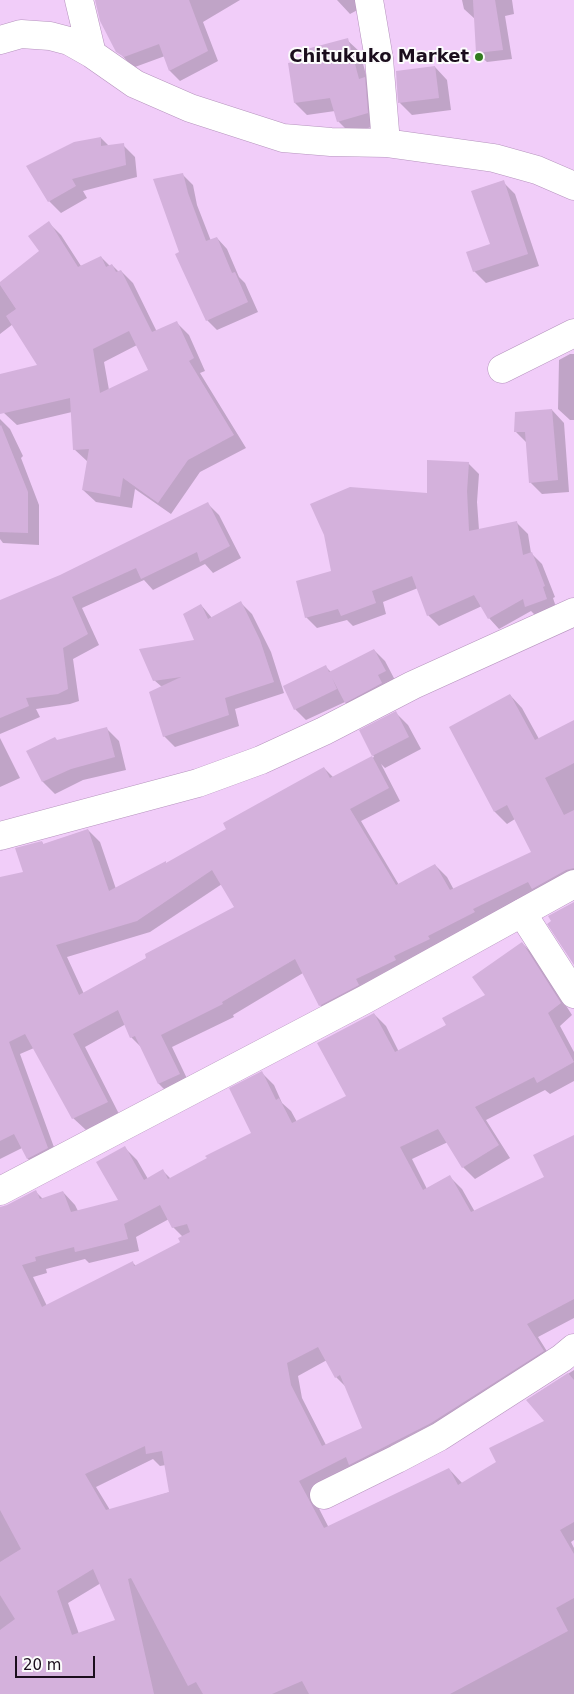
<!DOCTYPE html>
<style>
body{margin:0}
#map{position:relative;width:574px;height:1694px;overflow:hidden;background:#f1cdf9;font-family:"DejaVu Sans",sans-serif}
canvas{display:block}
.scale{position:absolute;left:15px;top:1656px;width:80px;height:22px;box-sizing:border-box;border:2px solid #1b0e1d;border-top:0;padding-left:6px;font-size:15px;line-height:18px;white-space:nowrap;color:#1b0e1d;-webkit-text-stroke:4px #fcfcfc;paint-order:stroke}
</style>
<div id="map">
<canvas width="574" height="1694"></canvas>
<div class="scale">20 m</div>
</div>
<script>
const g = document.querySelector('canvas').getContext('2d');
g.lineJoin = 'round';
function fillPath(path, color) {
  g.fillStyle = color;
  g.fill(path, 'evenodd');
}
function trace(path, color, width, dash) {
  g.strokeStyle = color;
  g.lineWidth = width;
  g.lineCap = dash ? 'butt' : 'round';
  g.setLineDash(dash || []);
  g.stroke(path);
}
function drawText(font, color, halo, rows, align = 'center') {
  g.font = font + ' "DejaVu Sans",sans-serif';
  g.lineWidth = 4;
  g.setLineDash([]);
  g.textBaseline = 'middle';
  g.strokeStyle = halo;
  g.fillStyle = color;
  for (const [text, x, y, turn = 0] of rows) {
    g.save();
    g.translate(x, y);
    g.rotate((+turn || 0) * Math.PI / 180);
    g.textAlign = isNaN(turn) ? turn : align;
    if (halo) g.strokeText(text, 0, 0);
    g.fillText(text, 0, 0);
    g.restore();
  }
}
const shadow = new Path2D(`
 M96 0H240L203 22 218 61 180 81 170 71 165 56 135 67 128 62 118 51Z
 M337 0H371L367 5 350 14Z
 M462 0H512L514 14 505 16 512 59 487 62 477 53 475 19 464 9Z
 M347 40 360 52 379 125 350 133 338 121 335 111 307 115 295 103 307 62Z
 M435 67 447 80 451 110 412 115 400 103 397 72Z
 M101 138 109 146 123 145 135 157 137 177 83 191 87 198 61 213 49 201Z
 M182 174 193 185 197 205 211 241 217 238 227 249 239 277 245 283 258 312 217 330 207 320 180 253Z
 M503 182 515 194 539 266 486 283 474 271 491 245Z
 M49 223 61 235 81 266 101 257 110 266 112 265 119 272 121 271 133 283 157 332 177 323 189 335 205 371 200 373 246 448 200 472 171 514 135 489 132 508 96 502 83 490 88 462 74 449 72 412 17 425 4 413 0 394V375L39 366 13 324 0 334V283L41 251ZM137 345 150 370 109 390 104 362Z
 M570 354H574V420H570L558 409 559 360Z
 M552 410 564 423 569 492 542 494 530 482 527 443 516 432Z
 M0 419 10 429 23 456 21 458 39 505V545L3 543 0 539Z
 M468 463 479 474 477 502 479 530 517 523 528 534 531 553 542 564 555 597 553 598 557 610 537 617 531 611 499 629 489 618 482 606 439 626 428 615 418 588 383 602 386 614 353 626 347 620 317 628 306 617 333 572Z
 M208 504 219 515 241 558 213 573 205 564 153 590 144 580 82 608 99 645 73 659 79 701 70 704 36 709 40 717 0 734V602L61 576Z
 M241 603 252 614 271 652 284 693 235 709 239 726 175 747 164 736 162 687 154 680 196 641 201 605 212 618Z
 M374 650 385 661 396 682 357 713 345 702 306 720 295 709 326 667 331 672Z
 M510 695 522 708 539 739 574 721V885L332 1017 320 1005 303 973 233 1015 234 1017 172 1047 191 1087 171 1096 159 1084 142 1048 131 1037 126 1024 85 1047 119 1114 86 1130 73 1118 34 1048 20 1054 59 1161 40 1171 28 1159 22 1148 0 1159V879L25 873 42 842 44 845 88 830 100 842 116 889 167 864 228 829 324 768 334 778 374 757 361 731 396 713 408 725 421 749 385 768 381 764 400 801 361 821 399 885 435 865 447 877 454 890 533 853 515 819 507 824 495 812 451 728ZM222 884 236 907 84 994 67 957 150 932Z
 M107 729 119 741 126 770 83 780 55 794 43 782 28 752 57 741Z
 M0 738 20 778 0 787Z
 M522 943 534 955 572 1015 560 1026 574 1052V1081L550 1094 545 1090 486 1120 510 1158 475 1179 463 1167 448 1142 412 1159 427 1189 450 1177 462 1189 475 1212 545 1177 574 1136V1318L538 1337 555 1364 311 1493 329 1528 449 1469 463 1484 498 1463 546 1421 527 1400 574 1370V1540L571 1542 574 1548V1694H0V1208L8 1206 35 1191 44 1200 63 1192 75 1205 78 1211 120 1201 125 1148 137 1160 148 1179 163 1171 171 1179 253 1134 262 1073 274 1085 282 1103 291 1111 297 1122 347 1097 374 1014 386 1026 399 1052 447 1025 487 995ZM169 1219 173 1227 183 1237 182 1243 137 1267 133 1263 47 1306 33 1277 47 1273 46 1269 85 1259 89 1263 139 1251 136 1237ZM327 1360 336 1377 346 1387 363 1429 326 1445 302 1398 298 1376ZM153 1459 160 1466 166 1465 170 1492 110 1510 96 1487ZM101 1583 116 1621 79 1634 68 1603Z`);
const building = new Path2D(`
 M95 0H189L208 51 169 71 159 44 124 57 116 52 100 21Z
 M473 0H495L503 50 476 53Z
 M348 38 359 79 365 77 368 113 337 122 330 98 294 103 288 63 306 60 303 50Z
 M435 66 439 98 398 103 396 71Z
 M101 137V146L124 143 126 165 72 179 76 186 48 202 26 166 74 142Z
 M183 173 188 193 206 241 217 237 232 273 235 272 248 302 206 321 175 254 179 252 153 179Z
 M504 180 528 254 473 272 466 252 490 244 471 191Z
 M49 221 78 267 101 256 106 267 112 264 116 272 121 270 152 332 177 321 194 358 189 361 234 435 188 460 158 503 123 478 120 497 82 490 89 449 73 450 70 398 0 414V374L37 365 6 316 16 309 0 285V282L39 251 28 236ZM129 331 148 370 100 393 93 349Z
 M552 409 558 480 529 483 525 432H514L515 412Z
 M1 425 28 492V533L0 532V426Z
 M427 460 469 462 467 491 469 531 517 521 523 555 532 552 545 586 543 587 547 599 525 607 523 599 488 619 474 595 427 616 412 576 372 591 376 603 341 616 338 609 305 618 296 581 331 571 324 535 310 504 350 487 427 493Z
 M208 502 230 546 200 562 197 552 141 579 136 568 72 597 88 634 63 648 68 689 58 694 26 698 29 706 0 718V600L60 575Z
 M241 601 260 640 274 682 225 698 229 715 163 737 149 692 181 677 153 681 139 649 194 640 183 614 201 604 208 619Z
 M374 649 386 671 378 675 382 683 345 703 332 678 337 689 294 710 283 686 326 665 329 672Z
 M510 694 535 740 574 720V763L545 778 564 815 574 810V868L566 870 532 889 528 882 473 909 475 912 428 936 430 939 394 956 396 960 356 979 359 985 319 1006 295 959 222 1002 223 1004 161 1035 180 1074 158 1084 135 1036 130 1038 118 1010 73 1034 108 1102 72 1119 25 1034 9 1042 48 1148 27 1159 14 1134 0 1141V877L23 872 15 848 42 841 43 844 88 829 109 891 166 861V863L226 829 223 823 324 767 330 778 372 756 389 788 350 809 396 885 435 864 450 890 531 852 507 805 494 812 449 727ZM212 870 234 907 145 954 146 958 79 995 56 945 137 921Z
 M396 711 409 737 372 756 359 730Z
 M107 727 115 757 71 769 42 782 26 751 55 737 57 740Z
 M574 902V965L547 924 551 921 548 916Z
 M522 942 561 1003 548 1013 574 1062 537 1083 534 1077 475 1107 499 1145 462 1168 438 1129 400 1147 423 1190 450 1175 471 1212 544 1177 533 1155 574 1135V1299L527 1324 544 1351 431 1423 349 1465 346 1457 299 1481 324 1528 449 1468 458 1485 496 1462 489 1448 544 1421 526 1400 568 1373 574 1380V1522L560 1530 574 1554V1598L556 1608 568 1631 450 1694H309L302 1681 272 1694H203L196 1682 188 1686 131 1578 128 1579 154 1694H0V1630L15 1619 0 1595V1562L21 1549 0 1510V1207L7 1205 36 1190 40 1199 63 1191 71 1212 118 1200 96 1162 125 1146 144 1180 163 1169 168 1179 207 1158 205 1156 251 1133 229 1088 262 1071 276 1100 279 1098 292 1123 346 1096 317 1043 374 1013 395 1052 446 1025 442 1018 485 995 472 977ZM160 1205 172 1228 187 1224 190 1232 178 1238 180 1242 134 1266 133 1261 42 1307 22 1265 36 1261 35 1257 74 1247 75 1252 128 1239 124 1224ZM318 1347 335 1378 340 1375 362 1428 322 1446 291 1385 287 1363ZM145 1446 146 1454 162 1451 169 1492 106 1510 85 1474ZM93 1569 115 1620 72 1635 57 1591Z`);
const street = new Path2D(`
 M79 0 92 54
 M369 0 379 59 386 143
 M0 40 21 34 50 36 69 41 92 54 135 84 190 108 283 138 331 142 386 143 494 158 537 170 574 186
 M502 369 574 333
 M0 836 198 783 261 760 324 731 413 685 574 612
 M522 913 574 994
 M324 1495 397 1459 439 1437 562 1358 574 1348`);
const secondary = new Path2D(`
 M0 1191 366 999 574 884`);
const markers = [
 [479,57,5,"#327b20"]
];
const poiNames = [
 ["Chitukuko Market",469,57]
];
fillPath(shadow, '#0003');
fillPath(building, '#d4b1dc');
trace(street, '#b593bd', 29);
trace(secondary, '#b593bd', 29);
trace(street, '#fff', 28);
trace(secondary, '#fff', 28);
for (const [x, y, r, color] of markers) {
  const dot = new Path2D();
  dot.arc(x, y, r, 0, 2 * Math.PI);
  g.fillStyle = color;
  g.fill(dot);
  trace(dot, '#fcfcfc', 2);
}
drawText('bold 18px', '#1b0e1d', '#fcfcfc', poiNames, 'right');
</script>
